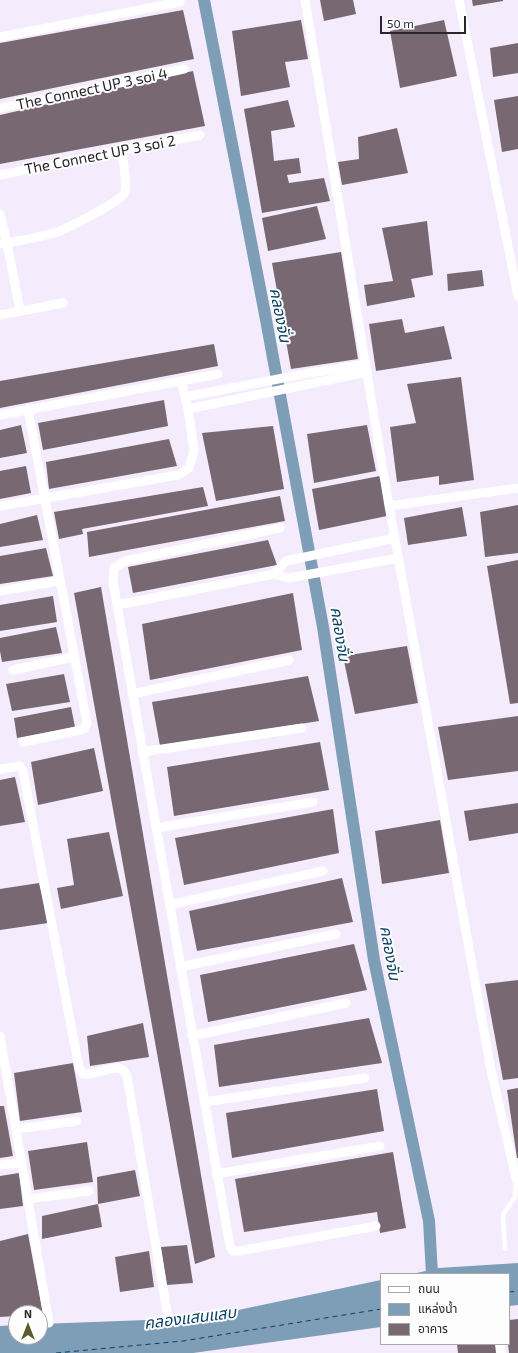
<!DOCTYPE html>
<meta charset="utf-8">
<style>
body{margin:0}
#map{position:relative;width:518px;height:1353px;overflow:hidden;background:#f4ecfc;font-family:"Exo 2","Noto Sans Thai",sans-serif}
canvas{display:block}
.legend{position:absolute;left:380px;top:1273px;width:130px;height:72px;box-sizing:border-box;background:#fdfdfd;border:1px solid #a8a7a9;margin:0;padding:5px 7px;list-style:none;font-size:12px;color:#29262c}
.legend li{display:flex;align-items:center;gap:8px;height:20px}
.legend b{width:20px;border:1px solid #a8a7a9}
.north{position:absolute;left:8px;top:1305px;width:40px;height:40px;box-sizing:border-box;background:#fdfdfd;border:1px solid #a8a7a9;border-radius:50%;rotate:0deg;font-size:11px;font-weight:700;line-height:16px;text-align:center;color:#29262c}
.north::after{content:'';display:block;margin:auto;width:14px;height:18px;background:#585d2b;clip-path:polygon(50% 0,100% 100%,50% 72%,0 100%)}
.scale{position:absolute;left:380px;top:16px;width:86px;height:18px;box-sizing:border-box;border:2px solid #29262c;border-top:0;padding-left:5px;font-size:12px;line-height:14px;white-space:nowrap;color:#29262c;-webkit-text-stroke:3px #fdfdfd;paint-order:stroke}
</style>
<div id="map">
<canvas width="518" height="1353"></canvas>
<ul class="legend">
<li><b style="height:5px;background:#fff"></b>ถนน</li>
<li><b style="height:11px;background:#7e9db6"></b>แหล่งน้ำ</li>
<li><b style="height:11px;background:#776871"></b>อาคาร</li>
</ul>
<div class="north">N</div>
<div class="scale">50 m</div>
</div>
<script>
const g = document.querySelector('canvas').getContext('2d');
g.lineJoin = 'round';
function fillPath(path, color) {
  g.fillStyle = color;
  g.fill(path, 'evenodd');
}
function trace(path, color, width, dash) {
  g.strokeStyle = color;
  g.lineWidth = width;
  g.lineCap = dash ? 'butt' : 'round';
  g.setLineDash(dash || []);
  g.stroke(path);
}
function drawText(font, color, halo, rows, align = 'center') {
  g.font = font + ' "Exo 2","Noto Sans Thai",sans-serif';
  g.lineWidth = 4;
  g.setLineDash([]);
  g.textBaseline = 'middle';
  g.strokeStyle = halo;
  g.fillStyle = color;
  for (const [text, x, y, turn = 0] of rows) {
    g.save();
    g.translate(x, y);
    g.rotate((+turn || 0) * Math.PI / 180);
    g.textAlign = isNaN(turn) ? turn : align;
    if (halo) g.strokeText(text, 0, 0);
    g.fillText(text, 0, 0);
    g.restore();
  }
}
const water = new Path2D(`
 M518 1263V1305L509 1306V1274H412L439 1268Z
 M381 1280V1327L193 1353H0V1326L16 1325V1337H40V1324L200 1318Z`);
const canal = new Path2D(`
 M204 0 264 309 323 627 374 960 429 1221 432 1274`);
const ferry = new Path2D(`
 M509 1292 518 1291
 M56 1353 183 1341 381 1309`);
const building = new Path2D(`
 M320 0H353L356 14 324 21Z
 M472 0H503V1L473 6Z
 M183 10 194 59 0 99V43Z
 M301 20 308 59 285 62 290 87 241 96 232 31Z
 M444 20 457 76 400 88 390 31Z
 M518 43V73L493 77 490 48Z
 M193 71 205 126 0 164V115Z
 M518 96V149L502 152 494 100Z
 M288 100 295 127 271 131 274 161 299 158 301 173 287 175 289 183 324 178 330 201 262 213 244 109Z
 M397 128 408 173 342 185 338 162 359 159 358 137Z
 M317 206 326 239 268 251 262 218Z
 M427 221 433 275 411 279 415 297 367 306 364 285 393 281 382 228Z
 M341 252 358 359 291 369 272 263Z
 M482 270 484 286 448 291 447 274Z
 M402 319 405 333 444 326 452 359 376 371 369 324Z
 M214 344 218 366 0 408V381Z
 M461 377 474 480 439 485V476L397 482 390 427 416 423 407 384Z
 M164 400 168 426 43 450 38 423Z
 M21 425 27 453 0 458V430Z
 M367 425 376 471 314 483 307 434Z
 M273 426 284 489 216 501 202 433Z
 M169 439 177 466 49 489 46 462Z
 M26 466 31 493 0 499V471Z
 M380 476 387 516 319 530 312 489Z
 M203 487 208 506 82 529 83 534 59 539 54 512Z
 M280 496 285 521 89 557 87 532Z
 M518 505V553L485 557 480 512Z
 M462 507 467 536 408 545 404 518Z
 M37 515 43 540 0 547V524Z
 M268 540 277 565 133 593 128 567Z
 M46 548 53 576 0 584V556Z
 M518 560V703L510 704 487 566Z
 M101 587 215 1257 195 1264 74 593Z
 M293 593 302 650 150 680 142 624Z
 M53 596 57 622 0 631V605Z
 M56 627 62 653 2 662 0 651V638Z
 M407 646 418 703 355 714 343 656Z
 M64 674 70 702 12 711 6 684Z
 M308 676 319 721 160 746 152 702Z
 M71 707 75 727 17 738 14 718Z
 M518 716V771L448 780 438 727Z
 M320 742 329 790 174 816 167 767Z
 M94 748 103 791 38 805 31 762Z
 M15 777 25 822 0 826V780Z
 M518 803V833L469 841 464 811Z
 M333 809 339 853 184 885 175 838Z
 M440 820 449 873 382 884 375 831Z
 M109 832 123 896 61 909 57 888 74 885 67 839Z
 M342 878 353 922 197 951 189 911Z
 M39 883 48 923 0 930V889Z
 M354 944 367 990 208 1022 200 975Z
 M518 980V1078L503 1080 485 984Z
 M369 1018 382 1063 219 1087 214 1045Z
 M143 1023 149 1057 90 1066 87 1036Z
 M73 1063 82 1112 20 1121 14 1073Z
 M518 1088V1158H517L507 1090Z
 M377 1089 384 1131 232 1158 226 1113Z
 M0 1106H4L13 1156 0 1158Z
 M87 1142 93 1182 34 1190 28 1151Z
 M393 1152 406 1228 380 1233 377 1212 244 1232 235 1179Z
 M135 1170 140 1196 98 1204 97 1177Z
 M19 1173 23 1206 0 1209V1176Z
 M98 1204 102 1227 42 1239V1216Z
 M28 1234 43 1314H40V1313H16V1316L0 1317V1241Z
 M187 1245 193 1283 167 1285 161 1247Z
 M149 1251 154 1287 120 1292 115 1257Z
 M518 1319V1353H509L508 1344H509V1320Z
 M457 1344H495L496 1353H458Z`);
const service = new Path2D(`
 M505 1249 503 1217 504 1213 515 1197 516 1178`);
const minor = new Path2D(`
 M305 0 389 506 491 1070 516 1178 518 1177
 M459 0 518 296
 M0 37 180 2
 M0 108 184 69
 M0 175 122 150 200 135
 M0 214 7 243 20 311
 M0 244C18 241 36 238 54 233 65 230 122 201 125 192 127 183 123 160 122 150
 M0 315 63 303
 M185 397 304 374 366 364
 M188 409 367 372
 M0 415 218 374
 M0 506 178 475 189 468 194 451 188 409 181 381
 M389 506 518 488
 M280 528 125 561 114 568 113 582 230 1246 233 1251H239L376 1226
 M395 538 286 561 274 574 289 578 399 558
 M0 591 59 581
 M117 605 274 574
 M13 670 74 657
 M132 694 289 660
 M23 742 81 730 85 728 87 723 28 409
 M142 752 302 728
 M0 769 20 766 23 771 79 1068 83 1074C95 1075 110 1067 118 1068 123 1069 125 1072 127 1076L168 1318
 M156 828 313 802
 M169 905 323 871
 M180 967 336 934
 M0 1036 49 1323
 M192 1036 346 1003
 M204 1102 365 1078
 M16 1129 77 1121
 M0 1165 22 1163
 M216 1174 380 1146
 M28 1199 89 1191
 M500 1344 501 1353`);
const streetNames = [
 ["The Connect UP 3 soi 4",92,89,-12],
 ["The Connect UP 3 soi 2",100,155,-11]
];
const waterNames = [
 ["คลองจั่น",280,315,79],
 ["คลองจั่น",340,634,81],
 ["คลองจั่น",390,953,80],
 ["คลองแสนแสบ",190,1318,-7]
];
fillPath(water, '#7e9db6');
trace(canal, '#7e9db6', 12);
trace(ferry, '#094164', 1, [5, 4]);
fillPath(building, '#776871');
trace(service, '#fff', 4.5);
trace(minor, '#fff', 9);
drawText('15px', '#29262c', '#fdfdfd', streetNames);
drawText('italic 16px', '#094164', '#fdfdfd', waterNames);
</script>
